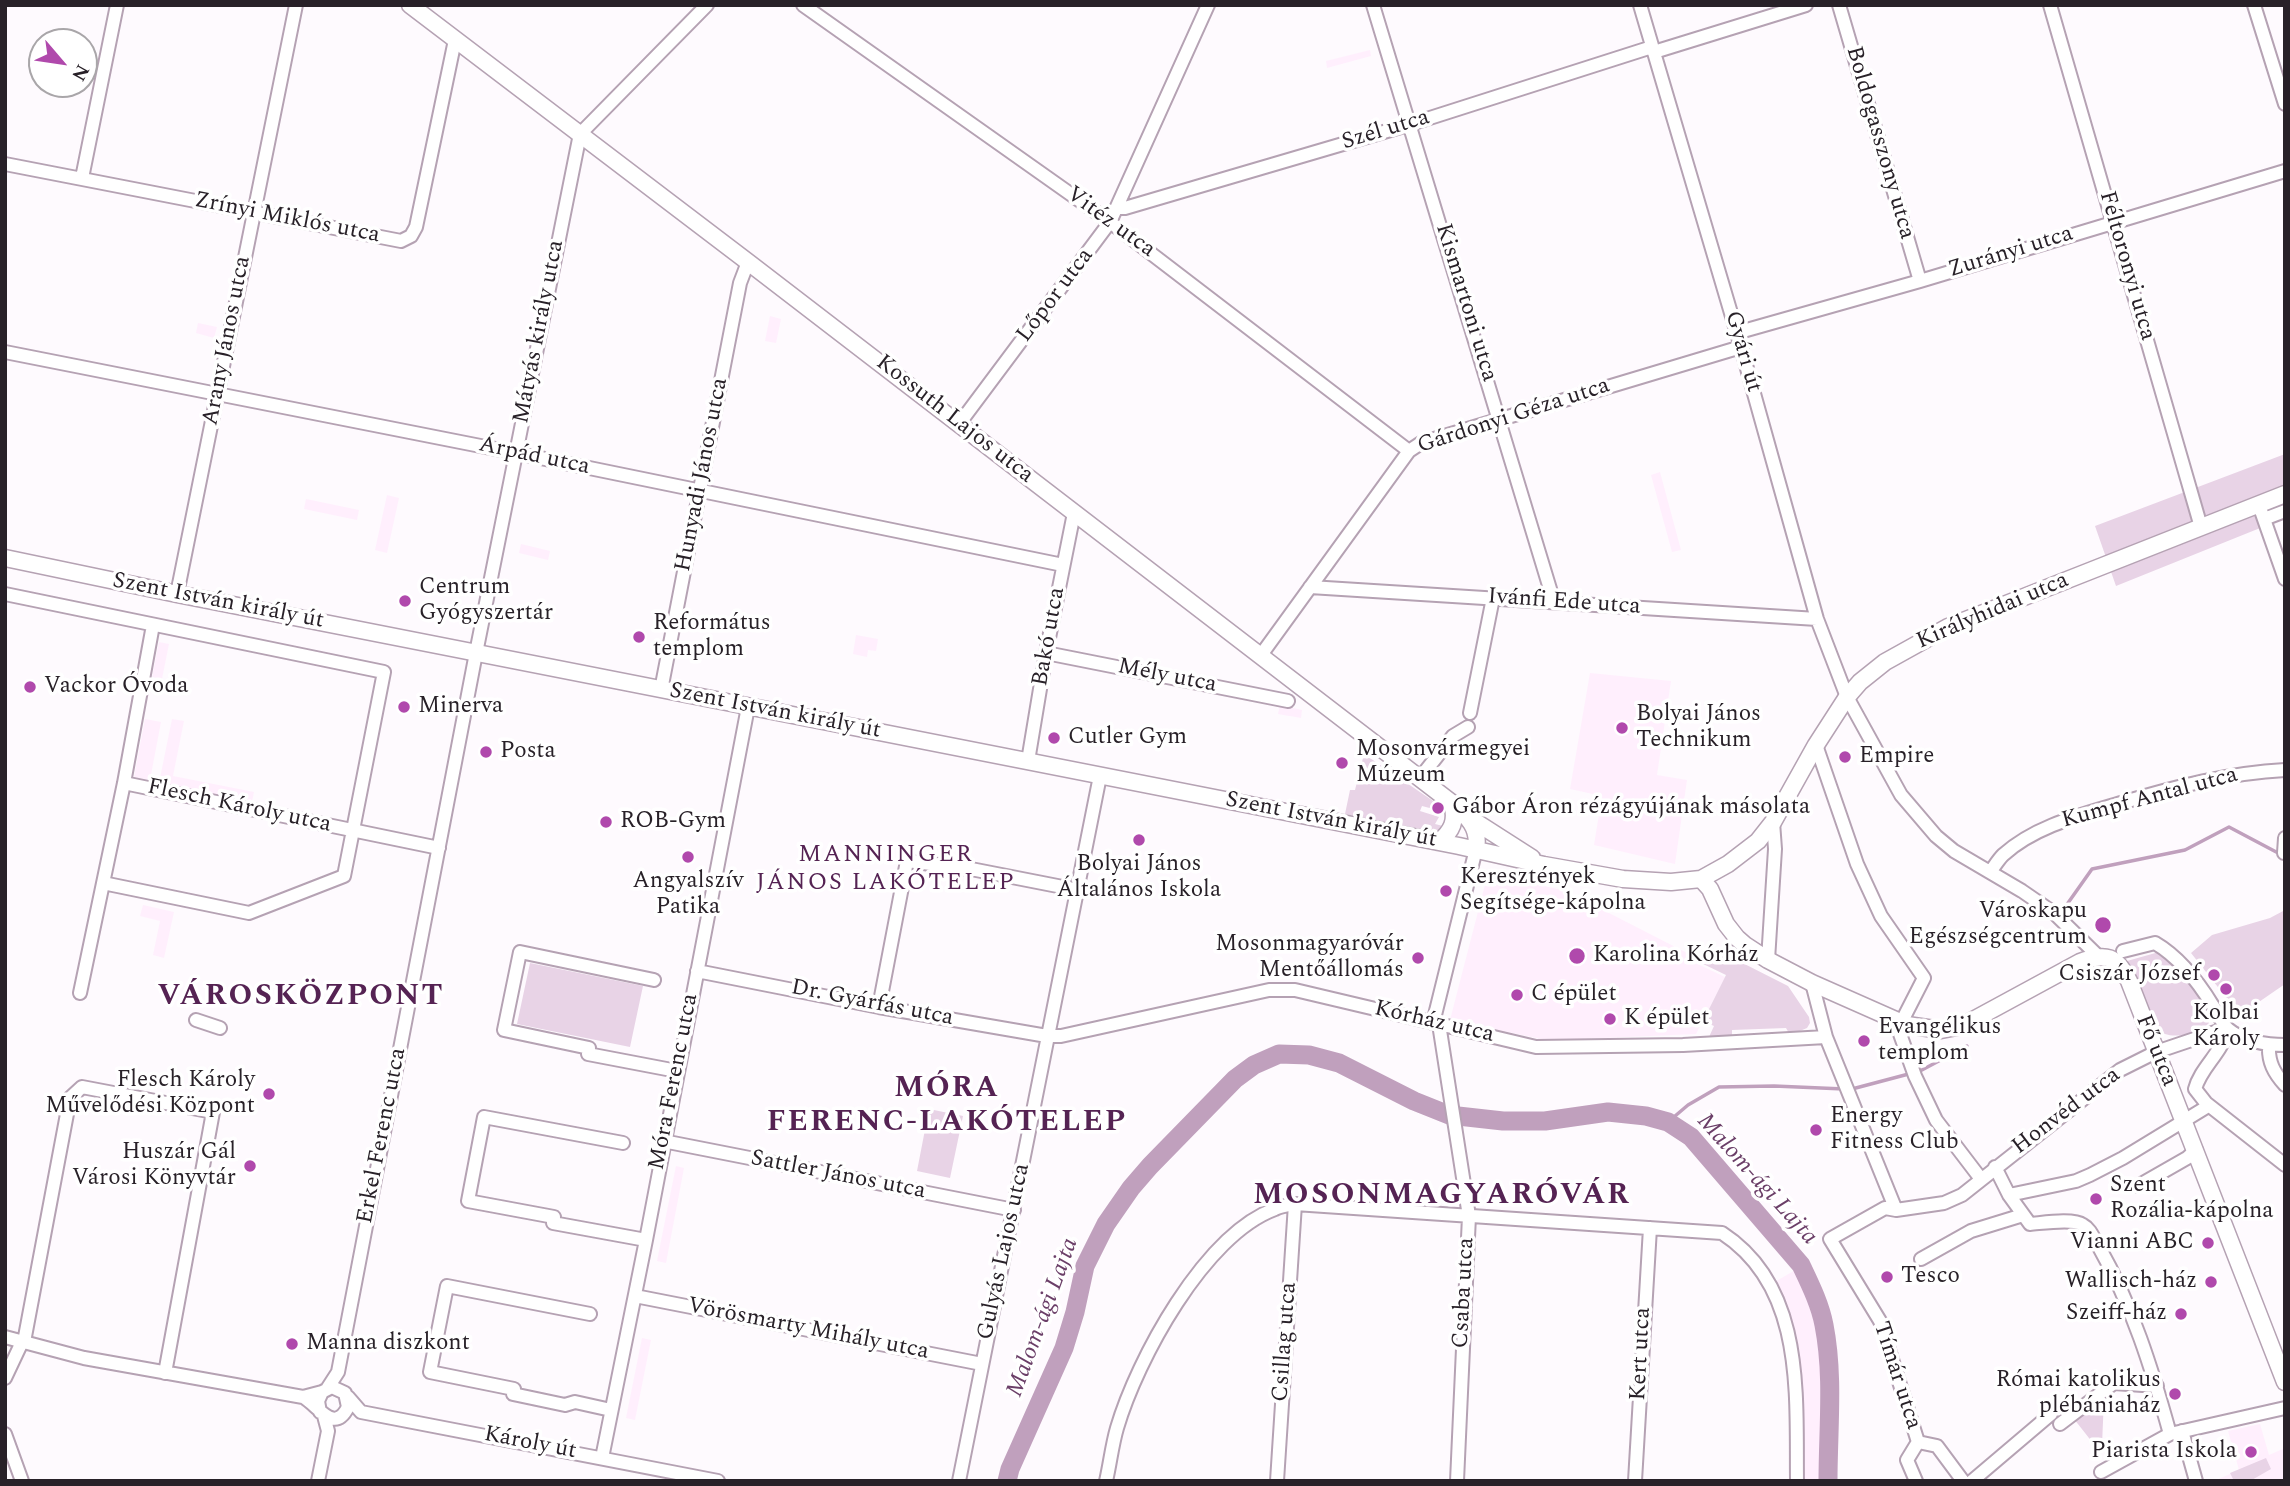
<!DOCTYPE html>
<meta charset="utf-8">
<style>
body{margin:0}
#map{position:relative;width:2290px;height:1486px;overflow:hidden;background:#fefafe;font-family:Spectral,serif}
canvas{display:block}
.frame{position:absolute;inset:0;border:7px solid #282128;pointer-events:none}
.north{position:absolute;left:28px;top:28px;width:70px;height:70px;box-sizing:border-box;background:#fff;border:2px solid #a9a6a9;border-radius:50%;rotate:119deg;font-size:19px;font-weight:700;line-height:28px;text-align:center;color:#282128}
.north::after{content:'';display:block;margin:auto;width:24px;height:32px;background:#b049ac;clip-path:polygon(50% 0,100% 100%,50% 72%,0 100%)}
</style>
<div id="map">
<canvas width="2290" height="1486"></canvas>
<div class="frame"></div>
<div class="north">N</div>
</div>
<script>
const g = document.querySelector('canvas').getContext('2d');
g.lineJoin = 'round';
function fillPath(path, color) {
  g.fillStyle = color;
  g.fill(path, 'evenodd');
}
function trace(path, color, width, dash) {
  g.strokeStyle = color;
  g.lineWidth = width;
  g.lineCap = dash ? 'butt' : 'round';
  g.setLineDash(dash || []);
  g.stroke(path);
}
function drawText(font, color, halo, rows, align = 'center') {
  g.font = font + ' Spectral,serif';
  g.lineWidth = 7;
  g.setLineDash([]);
  g.textBaseline = 'middle';
  g.strokeStyle = halo;
  g.fillStyle = color;
  for (const [text, x, y, turn = 0] of rows) {
    g.save();
    g.translate(x, y);
    g.rotate((+turn || 0) * Math.PI / 180);
    g.textAlign = isNaN(turn) ? turn : align;
    if (halo) g.strokeText(text, 0, 0);
    g.fillText(text, 0, 0);
    g.restore();
  }
}
const built = new Path2D(`
 M1370 50 1371 56 1327 68 1326 61Z
 M770 316 781 319 776 343 765 341Z
 M198 323 217 327 214 338 196 333Z
 M1660 472 1681 550 1672 552 1651 475Z
 M387 495 399 498 387 553 375 550Z
 M306 499 359 510 357 520 304 509Z
 M521 544 550 551 548 560 519 553Z
 M856 635 878 639 876 651 868 650 867 657 853 654Z
 M159 642 169 644 162 679 152 677Z
 M1590 673 1671 681 1657 775 1687 780 1675 864 1594 845 1602 796 1570 789Z
 M1280 705 1302 710 1301 718 1278 714Z
 M145 719 161 722 150 780 134 777Z
 M172 719 184 721 173 776 254 792 252 802 159 783Z
 M1488 873 1566 891 1689 954 1687 959 1725 977 1696 1034 1558 1040 1541 1039 1450 1020Z
 M143 905 174 912 164 958 153 955 160 921 140 916Z
 M676 1166 684 1168 666 1263 657 1261Z
 M1797 1269 1822 1346 1824 1422 1820 1481H1801L1799 1362 1789 1322 1773 1283Z
 M642 1338 651 1340 635 1420 626 1418Z
 M2260 1424 2269 1455 2285 1448V1481H2214L2239 1470 2228 1431Z`);
const green = new Path2D(`
 M2285 454V518L2116 586 2095 526Z
 M1364 754 1442 807 1441 811 1422 806 1420 811 1439 817 1435 824 1447 827 1434 832 1345 814 1350 790H1355Z
 M2285 910V984L2240 1015 2191 953 2212 935 2270 918Z
 M1709 946 1788 986 1809 1017 1810 1023 1807 1028 1790 1035 1786 1028 1732 1030V1038L1709 1037 1714 1026 1703 1021 1726 975 1699 962Z
 M2159 952C2175 962 2208 1004 2209 1023 2197 1036 2167 1041 2155 1028L2127 961Z
 M530 963 643 986 630 1047 517 1024Z
 M929 1109 963 1116 950 1178 917 1171Z
 M2104 1398 2102 1445 2105 1449 2100 1452 2074 1419Z
 M2266 1458 2271 1469 2250 1481H2234L2230 1473Z`);
const stream = new Path2D(`
 M2063 910 2092 869 2185 850 2229 827 2280 854
 M1852 1089 1920 1071 1967 1046
 M1668 1122 1688 1105 1719 1087 1774 1086 1844 1089`);
const river = new Path2D(`
 M1007 1481 1010 1469 1064 1348 1075 1312 1085 1266 1106 1224 1131 1188 1150 1166 1235 1079 1254 1065 1279 1054 1309 1055 1339 1063 1414 1101 1449 1115 1503 1121H1545L1608 1112 1646 1116 1668 1122 1691 1137 1801 1265C1810 1284 1820 1304 1824 1325 1834 1376 1828 1429 1828 1481`);
const minor = new Path2D(`
 M803 5 1110 222 1409 451
 M1373 5 1554 602
 M1640 5 1741 347 1817 619 1847 697 1901 795 1936 836 1954 851 2022 891 2054 913 2098 956
 M1839 5 1920 281
 M2050 5 2201 527
 M2254 5 2285 104
 M1654 52 1806 5
 M5 164 401 241 411 236 416 227 455 40
 M82 178 117 5
 M1117 208H1125L1411 124 1652 47
 M1736 333 1920 281 2285 171
 M5 352 516 453 1063 565
 M959 424 1110 222 1208 5
 M2259 505 2285 579
 M2264 519 2285 511
 M1310 587 1817 619
 M5 594 384 672 344 876 249 913 103 883
 M177 594 296 5
 M1046 653 1288 701
 M1261 655 1409 451 1421 443 1741 347
 M661 690 740 283 748 262
 M1470 713 1493 598
 M1816 745 1857 864 1881 916 1924 978 1901 1023 1900 1034 1915 1076 1936 1120 1981 1179
 M1028 761 1046 653 1074 513
 M1420 778 1453 736 1468 727
 M124 783 439 848
 M2284 853 2285 838
 M1990 872C1994 867 1998 860 2003 855 2035 826 2081 815 2121 803 2175 787 2228 773 2285 770
 M2123 951 2155 943C2179 957 2199 983 2213 1006 2218 1013 2222 1024 2228 1029 2242 1041 2267 1045 2285 1045
 M1768 960 1775 849 1773 822
 M697 971 879 1007 1047 1036H1061L1269 990H1295L1536 1047 1683 1045 1826 1037
 M654 980 520 952 504 1030 589 1048 588 1054 677 1071
 M1812 983 1826 1037 1896 1210
 M80 993 124 783 153 625
 M879 1007 907 861 971 869 1078 890
 M196 1020 220 1028
 M1433 1023 1476 849
 M1439 1024 1469 1216 1457 1481
 M2227 1028C2224 1052 2201 1066 2195 1089L2206 1103 2285 1165
 M2269 1045C2268 1062 2274 1073 2285 1085
 M663 1141 1014 1210
 M623 1143 484 1117 468 1201 554 1217 553 1223 646 1240
 M1995 1167 2009 1195 2030 1224C2043 1223 2073 1218 2083 1225 2091 1229 2094 1240 2099 1247 2132 1305 2152 1369 2170 1434
 M2138 1186 2187 1158 2196 1150
 M2009 1195 2076 1181 2090 1175 2123 1158 2205 1108 2206 1103
 M1921 1259 1971 1231 2023 1215
 M635 1296 982 1364
 M590 1314 447 1286 430 1372 514 1389 513 1394 565 1405 575 1402 611 1410
 M5 1337 84 1358 303 1397 322 1392
 M24 1342 70 1098 82 1087 213 1112 165 1373
 M5 1378 22 1342
 M327 1389 338 1372 476 653 580 134 707 5
 M303 1397C318 1405 334 1435 348 1407L345 1393 332 1387 322 1392 318 1401 320 1412
 M348 1397 361 1412 718 1481
 M2060 1424 2114 1383 2157 1386
 M2182 1431 2196 1481
 M5 1434 22 1481
 M1918 1442 1937 1446 1963 1481
 M602 1458 646 1240 748 707
 M2101 1472 2170 1434 2285 1408
 M318 1481 328 1431 324 1416
 M959 1481 1100 776
 M1106 1481C1110 1464 1112 1445 1117 1428 1137 1360 1204 1235 1275 1209 1281 1206 1289 1205 1295 1204L1722 1233C1805 1287 1796 1394 1797 1481
 M1277 1481 1295 1204
 M1635 1481 1650 1228
 M1916 1481 1907 1460 1918 1442 1880 1321 1830 1239 1885 1208 1896 1210 1944 1203 1962 1195 2120 1070 2156 1052 2227 1028
 M1972 1481 2051 1414`);
const major = new Path2D(`
 M410 5 748 262 1452 803C1468 817 1480 828 1476 849
 M5 558 177 594 1459 846 1544 865 1623 879 1671 882 1701 879 1728 864 1758 841 1773 822 1816 745 1847 697 1860 682 1885 662 1948 627 2285 494
 M1468 817 1532 858
 M1439 842C1452 831 1457 821 1452 803
 M1701 879 1710 889 1726 924 1737 938 1745 945 1768 960 1812 983 1907 1025 1941 1030 1962 1026 2080 962C2107 953 2116 955 2129 981L2285 1382`);
const markers = [
 [405,601,7,"#b049ac"],
 [639,637,7,"#b049ac"],
 [30,687,7,"#b049ac"],
 [404,707,7,"#b049ac"],
 [1622,728,7,"#b049ac"],
 [1054,738,7,"#b049ac"],
 [486,752,7,"#b049ac"],
 [1845,757,7,"#b049ac"],
 [1342,763,7,"#b049ac"],
 [1438,808,7,"#b049ac"],
 [606,822,7,"#b049ac"],
 [1139,840,7,"#b049ac"],
 [688,857,7,"#b049ac"],
 [1446,891,7,"#b049ac"],
 [2103,925,9,"#b049ac"],
 [1577,956,9,"#b049ac"],
 [1418,958,7,"#b049ac"],
 [2214,975,7,"#b049ac"],
 [2226,989,7,"#b049ac"],
 [1517,995,7,"#b049ac"],
 [1610,1019,7,"#b049ac"],
 [1864,1041,7,"#b049ac"],
 [269,1094,7,"#b049ac"],
 [1816,1130,7,"#b049ac"],
 [250,1166,7,"#b049ac"],
 [2096,1199,7,"#b049ac"],
 [2208,1243,7,"#b049ac"],
 [1887,1277,7,"#b049ac"],
 [2211,1282,7,"#b049ac"],
 [2181,1314,7,"#b049ac"],
 [292,1344,7,"#b049ac"],
 [2175,1394,7,"#b049ac"],
 [2251,1452,7,"#b049ac"]
];
const streetNames = [
 ["Szél utca",1386,131,-17],
 ["Boldogasszony utca",1879,143,74],
 ["Zrínyi Miklós utca",287,219,11],
 ["Vitéz utca",1110,223,36],
 ["Zurányi utca",2011,253,-17],
 ["Féltoronyi utca",2126,266,74],
 ["Lőpor utca",1056,296,-53],
 ["Kismartoni utca",1465,303,73],
 ["Mátyás király utca",540,332,-79],
 ["Arany János utca",228,341,-79],
 ["Gyári út",1742,352,74],
 ["Gárdonyi Géza utca",1514,417,-18],
 ["Kossuth Lajos utca",954,420,38],
 ["Árpád utca",534,457,12],
 ["Hunyadi János utca",703,475,-79],
 ["Szent István király út",218,602,11],
 ["Ivánfi Ede utca",1564,603,4],
 ["Királyhidai utca",1993,612,-23],
 ["Bakó utca",1050,637,-80],
 ["Mély utca",1167,677,11],
 ["Szent István király út",775,712,11],
 ["Kumpf Antal utca",2150,799,-15],
 ["Flesch Károly utca",239,807,12],
 ["Szent István király út",1331,821,11],
 ["Dr. Gyárfás utca",872,1004,11],
 ["Kórház utca",1434,1023,13],
 ["Fő utca",2155,1051,68],
 ["Móra Ferenc utca",675,1082,-79],
 ["Honvéd utca",2067,1112,-37],
 ["Erkel Ferenc utca",383,1136,-79],
 ["Sattler János utca",838,1176,11],
 ["Gulyás Lajos utca",1005,1252,-78],
 ["Csaba utca",1465,1293,-87],
 ["Vörösmarty Mihály utca",808,1330,11],
 ["Csillag utca",1286,1342,-86],
 ["Kert utca",1642,1354,-87],
 ["Tímár utca",1896,1376,72],
 ["Károly út",530,1444,11]
];
const poiNames = [
 ["Centrum",419,588],
 ["Gyógyszertár",419,614],
 ["Református",653,624],
 ["templom",653,650],
 ["Vackor Óvoda",44,687],
 ["Minerva",418,707],
 ["Bolyai János",1636,715],
 ["Technikum",1636,741],
 ["Cutler Gym",1068,738],
 ["Mosonvármegyei",1356,750],
 ["Múzeum",1356,776],
 ["Posta",500,752],
 ["Empire",1859,757],
 ["Gábor Áron rézágyújának másolata",1452,808],
 ["ROB-Gym",620,822],
 ["Bolyai János",1139,865,"center"],
 ["Általános Iskola",1139,891,"center"],
 ["Keresztények",1460,878],
 ["Segítsége-kápolna",1460,904],
 ["Angyalszív",688,882,"center"],
 ["Patika",688,908,"center"],
 ["Városkapu",2087,912,"right"],
 ["Egészségcentrum",2087,938,"right"],
 ["Mosonmagyaróvár",1404,945,"right"],
 ["Mentőállomás",1404,971,"right"],
 ["Karolina Kórház",1593,956],
 ["Csiszár József",2200,975,"right"],
 ["C épület",1531,995],
 ["Kolbai",2226,1014,"center"],
 ["Károly",2226,1040,"center"],
 ["K épület",1624,1019],
 ["Evangélikus",1878,1028],
 ["templom",1878,1054],
 ["Flesch Károly",255,1081,"right"],
 ["Művelődési Központ",255,1107,"right"],
 ["Energy",1830,1117],
 ["Fitness Club",1830,1143],
 ["Huszár Gál",236,1153,"right"],
 ["Városi Könyvtár",236,1179,"right"],
 ["Szent",2110,1186],
 ["Rozália-kápolna",2110,1212],
 ["Vianni ABC",2194,1243,"right"],
 ["Tesco",1901,1277],
 ["Wallisch-ház",2197,1282,"right"],
 ["Szeiff-ház",2167,1314,"right"],
 ["Manna diszkont",306,1344],
 ["Római katolikus",2161,1381,"right"],
 ["plébániaház",2161,1407,"right"],
 ["Piarista Iskola",2237,1452,"right"]
];
const neighbourhoodNames = [
 ["MANNINGER",886,856],
 ["JÁNOS LAKÓTELEP",886,884]
];
const waterNames = [
 ["Malom-ági Lajta",1756,1180,48],
 ["Malom-ági Lajta",1044,1318,-70]
];
const districtNames = [
 ["VÁROSKÖZPONT",301,998],
 ["MÓRA",947,1090],
 ["FERENC-LAKÓTELEP",947,1124],
 ["MOSONMAGYARÓVÁR",1442,1197]
];
fillPath(built, '#ffeffd');
fillPath(green, '#e8d3e6');
trace(stream, '#c0a0bd', 3.5);
trace(river, '#c0a0bd', 19);
trace(minor, '#b5a2b3', 16);
trace(major, '#b5a2b3', 19);
trace(minor, '#fff', 12);
trace(major, '#fff', 16);
for (const [x, y, r, color] of markers) {
  const dot = new Path2D();
  dot.arc(x, y, r, 0, 2 * Math.PI);
  g.fillStyle = color;
  g.fill(dot);
  trace(dot, '#fff', 2.5);
}
drawText('23px', '#282128', '#fff', streetNames);
drawText('23px', '#282128', '#fff', poiNames, 'left');
g.letterSpacing = '2px';
drawText('24px', '#552353', '#fff', neighbourhoodNames);
g.letterSpacing = '0px';
drawText('italic 24px', '#6b3f68', '#fff', waterNames);
g.letterSpacing = '2px';
drawText('bold 30px', '#552353', '#fff', districtNames);
g.letterSpacing = '0px';
</script>
